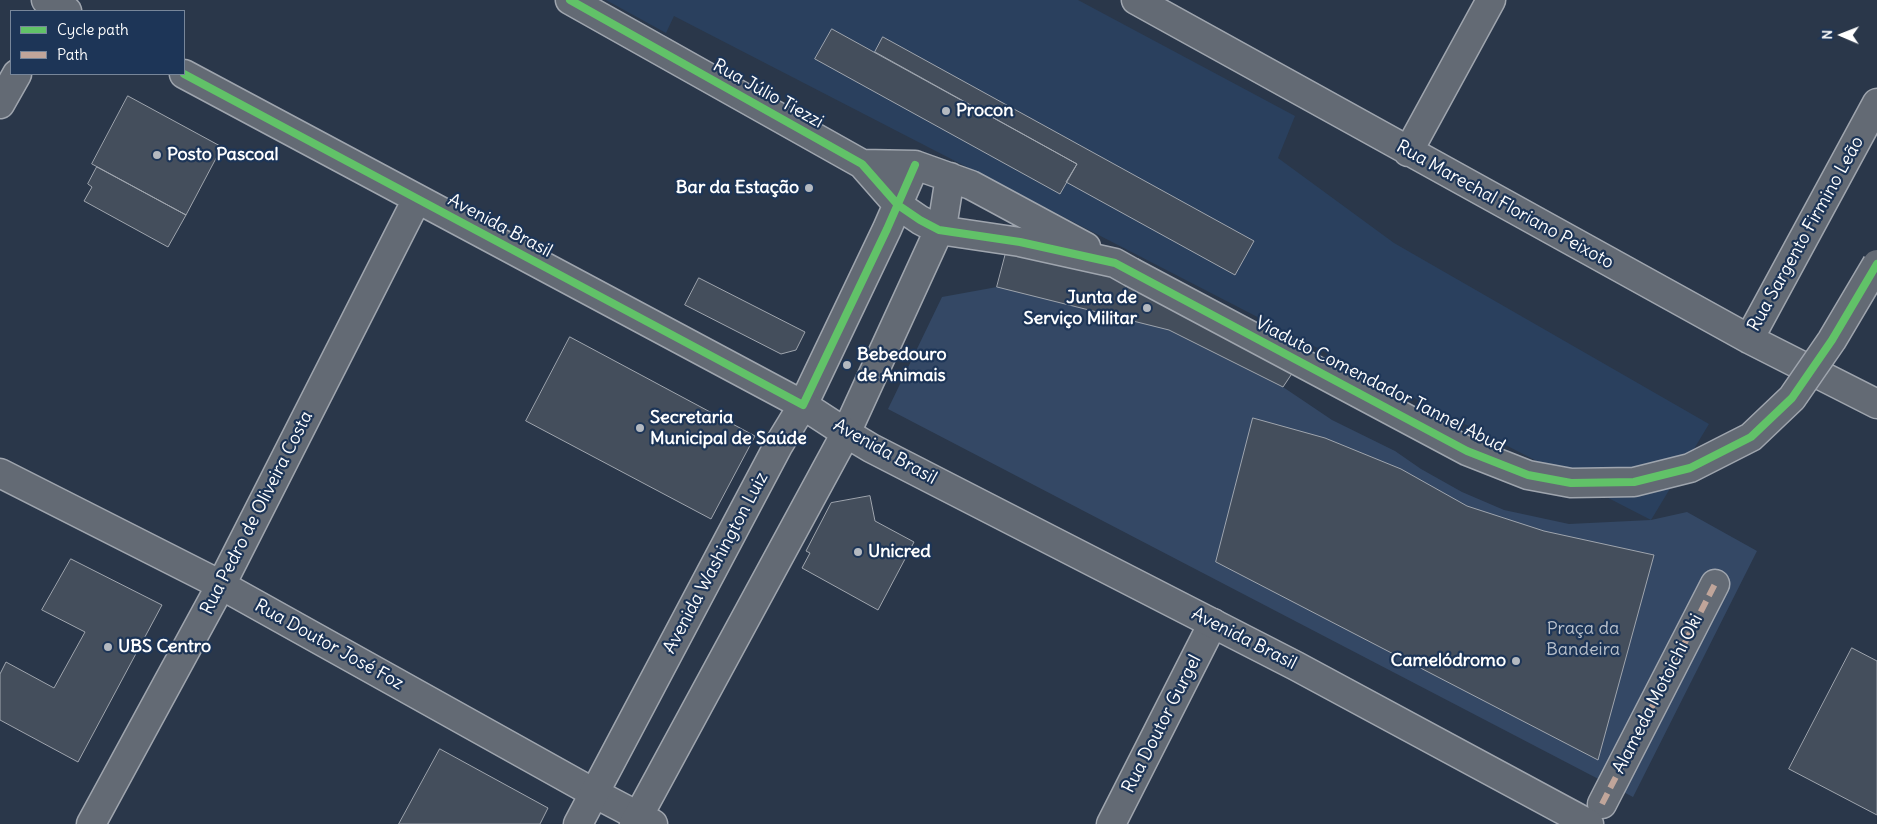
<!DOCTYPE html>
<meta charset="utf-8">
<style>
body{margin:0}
#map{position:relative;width:1877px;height:824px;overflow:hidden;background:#2a374a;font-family:Delius,sans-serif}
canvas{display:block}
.legend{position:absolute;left:10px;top:10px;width:175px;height:65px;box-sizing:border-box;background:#1d3557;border:1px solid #77869a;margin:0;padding:6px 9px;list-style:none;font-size:15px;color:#fff}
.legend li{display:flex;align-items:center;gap:10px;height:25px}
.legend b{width:25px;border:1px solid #77869a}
.north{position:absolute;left:1817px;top:10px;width:50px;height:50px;-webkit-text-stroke:4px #1d3557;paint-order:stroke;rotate:271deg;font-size:14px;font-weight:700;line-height:20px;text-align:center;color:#fff}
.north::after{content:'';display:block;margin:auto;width:18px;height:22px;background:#fff;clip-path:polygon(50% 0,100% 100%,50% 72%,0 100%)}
</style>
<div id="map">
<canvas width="1877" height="824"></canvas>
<ul class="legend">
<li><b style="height:6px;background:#61c268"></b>Cycle path</li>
<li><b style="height:6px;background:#c0a59a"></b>Path</li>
</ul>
<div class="north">N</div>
</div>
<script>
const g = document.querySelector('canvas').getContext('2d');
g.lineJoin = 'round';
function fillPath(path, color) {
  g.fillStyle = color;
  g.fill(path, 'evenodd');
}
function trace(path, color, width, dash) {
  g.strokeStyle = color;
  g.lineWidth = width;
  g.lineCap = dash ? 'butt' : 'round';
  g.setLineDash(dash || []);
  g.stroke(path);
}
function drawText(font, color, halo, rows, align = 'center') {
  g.font = font + ' Delius,sans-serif';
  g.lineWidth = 4.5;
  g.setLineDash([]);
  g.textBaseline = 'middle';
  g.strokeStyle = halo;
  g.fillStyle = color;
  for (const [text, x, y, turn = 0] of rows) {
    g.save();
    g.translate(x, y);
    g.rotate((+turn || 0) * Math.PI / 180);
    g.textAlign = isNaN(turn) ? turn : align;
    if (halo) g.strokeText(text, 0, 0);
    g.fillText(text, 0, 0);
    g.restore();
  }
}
const built = new Path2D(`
 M606 0H1078L1295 116 1278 158 1394 243 1709 424 1651 520 674 16 666 33Z`);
const green = new Path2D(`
 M997 287 1169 330 1283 387 1332 420 1395 451 1421 469 1462 492 1504 510 1569 524 1651 520 1687 512 1757 551 1633 797 888 409 942 297Z`);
const building = new Path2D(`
 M832 29 1077 164 1060 194 815 59Z
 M883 37 1254 241 1235 275 1066 182 1077 164 875 52Z
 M128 96 222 147 186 215 92 164Z
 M97 167 186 215 168 247 84 201 92 187 88 184Z
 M1013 226 1086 262 1311 345 1283 387 1169 330 997 287Z
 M699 278 805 332 796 350 781 354 685 305Z
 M570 337 755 436 711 519 526 421Z
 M1253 418 1325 438 1401 469 1467 506 1544 531 1654 555 1598 760 1216 562Z
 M870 496 875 521 914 542 878 610 802 568 810 553 806 551 831 503Z
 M71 559 162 605 78 762 0 720V674L6 662 54 688 85 632 42 610Z
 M1852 648 1877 661V815L1789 769Z
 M440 749 548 808 540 824H399Z`);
const minor = new Path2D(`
 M46 0 67 11
 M570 0 862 164 898 205 920 220 939 230 1020 242 1115 263 1131 272
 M1136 0 1749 339 1877 404
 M184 74 803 405 887 229 915 165
 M0 104 17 74
 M1408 152 1491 0
 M862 164 915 165 971 185 1086 247
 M1749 339 1877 103
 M846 433 939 230 943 221 950 177
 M0 473 221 585 594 793 653 824
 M1602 804 1715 584
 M91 824 221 585 417 199
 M1111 824 1213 623`);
const major = new Path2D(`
 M578 824 778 446 803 405 846 433 871 448 1296 666 1589 824
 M634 824 846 433`);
const minorBridge = new Path2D(`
 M1131 272 1467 451 1528 475 1571 483 1634 482 1690 468 1751 437 1792 398 1832 340 1877 264`);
const quiet = new Path2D(`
 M1602 804 1715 584`);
const cycleway = new Path2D(`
 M570 0 862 164 898 205 920 220 939 230 1020 242 1115 263 1467 451 1528 475 1571 483 1634 482 1690 468 1751 437 1792 398 1832 340 1877 264
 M184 74 803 405 887 229 915 165`);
const markers = [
 [946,111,5,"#b4b9c0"],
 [157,155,5,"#b4b9c0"],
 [809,188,5,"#b4b9c0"],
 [1147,308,5,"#b4b9c0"],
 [847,365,5,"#b4b9c0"],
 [640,428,5,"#b4b9c0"],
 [858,552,5,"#b4b9c0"],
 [108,647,5,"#b4b9c0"],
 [1516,661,5,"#b4b9c0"]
];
const streetNames = [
 ["Rua Júlio Tiezzi",768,94,29],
 ["Rua Marechal Floriano Peixoto",1505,205,29],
 ["Avenida Brasil",500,226,28],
 ["Rua Sargento Firmino Leão",1806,234,-61],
 ["Viaduto Comendador Tannel Abud",1380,385,27],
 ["Avenida Brasil",885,452,29],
 ["Rua Pedro de Oliveira Costa",257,513,-63],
 ["Avenida Washington Luiz",716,563,-62],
 ["Avenida Brasil",1244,639,27],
 ["Rua Doutor José Foz",329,645,29],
 ["Alameda Motoichi Oki",1658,694,-63],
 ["Rua Doutor Gurgel",1162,724,-63]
];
const poiNames = [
 ["Procon",956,111],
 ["Posto Pascoal",167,155],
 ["Bar da Estação",799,188,"right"],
 ["Junta de",1137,298,"right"],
 ["Serviço Militar",1137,319,"right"],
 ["Bebedouro",857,355],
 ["de Animais",857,376],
 ["Secretaria",650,418],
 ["Municipal de Saúde",650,439],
 ["Unicred",868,552],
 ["UBS Centro",118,647],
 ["Camelódromo",1506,661,"right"]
];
const parkNames = [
 ["Praça da",1583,629],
 ["Bandeira",1583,650]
];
fillPath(built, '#2a405e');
fillPath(green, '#344865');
fillPath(building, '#444e5c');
trace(building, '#9fa5ae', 1);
trace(minor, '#9fa5ae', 31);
trace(major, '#9fa5ae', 31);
trace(minor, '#636a74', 28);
trace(major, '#636a74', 28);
trace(minorBridge, '#9fa5ae', 31, []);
trace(minorBridge, '#636a74', 28);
trace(quiet, '#c0a59a', 6, [12, 6]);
trace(cycleway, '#61c268', 8);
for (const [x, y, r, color] of markers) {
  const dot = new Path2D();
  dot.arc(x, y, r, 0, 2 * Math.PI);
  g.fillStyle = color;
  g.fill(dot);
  trace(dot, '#1d3557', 2);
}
drawText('18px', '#fff', '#1d3557', streetNames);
drawText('bold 18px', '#fff', '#1d3557', poiNames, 'left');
drawText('18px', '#b9c0ca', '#1d3557', parkNames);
</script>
